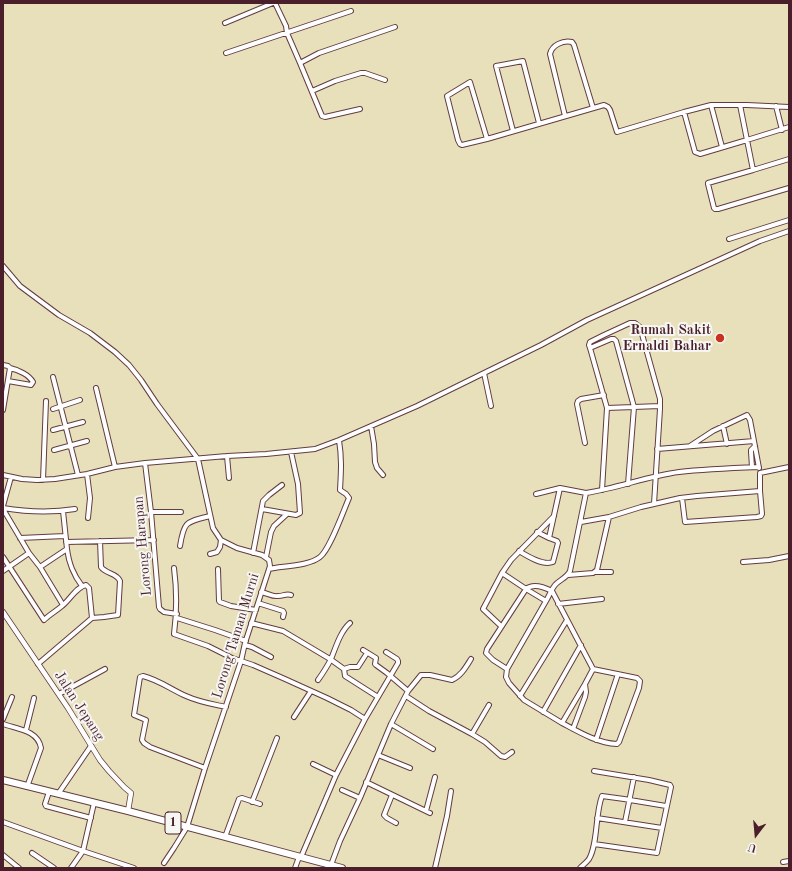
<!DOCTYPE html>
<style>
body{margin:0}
#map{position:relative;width:792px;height:871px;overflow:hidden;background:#e8dfbb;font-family:"Old Standard TT",serif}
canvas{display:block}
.frame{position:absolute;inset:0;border:4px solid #4a1f2b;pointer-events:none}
.north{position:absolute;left:736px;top:815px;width:40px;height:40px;-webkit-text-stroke:3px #f6f6f2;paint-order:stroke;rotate:196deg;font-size:11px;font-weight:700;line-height:16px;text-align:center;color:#4a1f2b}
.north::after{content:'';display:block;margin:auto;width:14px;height:18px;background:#4a1f2b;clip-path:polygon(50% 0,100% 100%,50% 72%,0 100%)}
</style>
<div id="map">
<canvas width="792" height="871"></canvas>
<div class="frame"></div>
<div class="north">U</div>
</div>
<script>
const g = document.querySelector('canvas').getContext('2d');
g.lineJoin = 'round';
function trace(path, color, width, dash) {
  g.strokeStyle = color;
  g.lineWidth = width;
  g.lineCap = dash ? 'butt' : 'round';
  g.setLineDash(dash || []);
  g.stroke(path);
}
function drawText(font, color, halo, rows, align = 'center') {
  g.font = font + ' "Old Standard TT",serif';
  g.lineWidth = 4;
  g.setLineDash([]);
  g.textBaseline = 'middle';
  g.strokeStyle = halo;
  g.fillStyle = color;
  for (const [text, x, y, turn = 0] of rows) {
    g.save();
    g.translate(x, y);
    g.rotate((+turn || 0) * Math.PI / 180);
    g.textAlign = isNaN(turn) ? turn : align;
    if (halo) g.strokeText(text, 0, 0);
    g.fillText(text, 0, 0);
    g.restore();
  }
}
const minor = new Path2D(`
 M275 3 286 26 287 33 300 63 319 53 395 27
 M225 23 273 3
 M226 53 351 11
 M300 63 322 116 325 117 360 109
 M312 91 335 81 361 73H365L385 80
 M711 105 722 147
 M740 105 747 140 700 154 695 152 684 112 711 105H747L789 107
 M776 106 782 130
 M565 116 550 54C552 45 563 40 572 42L574 45 593 108
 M789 127 747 140 753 170 789 159
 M513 131 496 66 523 61 539 123
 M487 139 470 82 447 96 458 140 460 144 462 145 487 139 604 105 608 107 610 110 617 132 684 112
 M753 170 708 183V184L714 208 715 209H718L789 188
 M729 239 789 220
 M3 266 20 286 59 315 90 333 115 352 129 365 141 380 157 404 198 459 213 528 221 540 237 548 262 555 269 560 270 566 245 643 241 661 205 768 187 827 174 848 164 863
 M590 348 589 345 590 342 604 335 630 323H635L640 327 660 399V409L654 504
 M3 365 8 366 10 368 3 410
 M484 373 491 406
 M53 377 78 475
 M8 381 31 385 33 382C29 375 19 370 10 368
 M96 388 115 467
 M607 408 660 406
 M53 409 80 400
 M371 426 374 444 375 462 377 468 383 475
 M723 426 727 444
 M53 430 83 422
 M585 443 577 404 578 401 581 399 604 395
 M690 446 713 431 747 415 750 420 754 441
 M657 449 754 441 759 468
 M54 450 87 441
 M227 456 229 478
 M145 463 151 512 159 607 160 609 164 612 177 614
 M752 467 751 452V450L755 446
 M87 474 90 498 88 518
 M3 475 22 479 37 480 55 479 87 474 115 467 145 463 227 456 266 454 315 449 339 440 417 406 541 345 587 320 760 241 789 231
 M43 480 46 401
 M602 490 607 408 590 348 611 339H614L616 341 634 407 628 484
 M536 494 560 488
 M682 498 685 522 757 517 761 516 762 514 760 491
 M3 506 11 477
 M3 508C27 512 51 513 75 509
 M3 509 29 553
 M262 509 296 515 300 513 298 484 291 452
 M151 512H181
 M581 522 609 517 641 507 680 498 697 496 760 491V473L789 467
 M537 532 549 538
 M20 538 65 536
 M66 542 154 540
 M180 546C184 521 186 522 210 516
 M67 549C69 564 73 574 82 586
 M519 551C527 556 543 566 553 562L558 543 557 541 549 538 560 488 586 493
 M253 553 263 501 269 495 282 485
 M210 554 217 552 220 547 221 540
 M3 557 44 620C49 615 56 611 62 606 70 600 76 587 86 585L89 588 92 618
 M266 557 271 532 274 526 287 514
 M743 562 769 560 789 556
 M40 567 67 549 63 511
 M174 568C177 591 177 611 174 634L208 646 232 658 253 665 285 679 327 698 351 710 365 719
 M218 569 219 601 220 602 231 606 256 610
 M269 569C283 566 309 566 320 557 330 549 343 512 349 498L346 494 340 490C341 472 342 459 339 440
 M3 571 29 553 40 567 63 605
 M595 572H611
 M568 575 593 573 597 570 609 517
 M261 592C267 593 273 597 278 596 284 596 286 593 291 595
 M546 601 526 589 502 573 511 560 554 516
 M258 603 283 611 284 613 283 617
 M558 604 602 599
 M177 618 215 630 246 641
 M251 623 283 631 330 659 344 669
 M501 626 483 609 502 573
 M245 645 252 647 271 657
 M363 650 376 658 375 664 376 665 387 673 408 691 391 724
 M38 664 92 618 104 617 118 615 120 581C117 573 106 574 101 567L100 541
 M344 669 345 676 378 697
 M344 669 350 667H358L367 653
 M507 669 493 660 486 653 487 649 526 589C533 583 544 587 552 591L593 669 585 684 562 723 524 700 509 683 506 677 507 669 546 601C549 596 551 590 555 585 559 580 567 578 570 571L586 493C618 488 648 476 679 472 705 469 732 468 759 467
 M318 680C323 673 327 667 331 659 336 647 340 632 350 623
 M408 691 421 675H430L452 680C461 676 466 667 471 659
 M59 694 105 669
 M406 696 429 711 472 734 485 742 501 756 505 757 512 752
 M520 696 567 620
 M543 712 581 645
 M294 717 311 691
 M3 719 12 697
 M562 723C579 732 597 743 617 744L619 742 639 688 640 681 637 678 593 669
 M3 724C17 729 38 730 41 748L27 787
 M573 729 585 697 586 692 585 684
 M26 730 34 698
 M472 734 489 705
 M596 740 618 674
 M378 755 410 768
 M313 764 336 775
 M205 768 150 747 144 743 142 740 146 720 134 715 140 677 143 676C159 680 172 690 186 696 199 702 212 704 226 707
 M366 782 430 813
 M342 790 360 798
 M49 792 45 804 46 806 91 818
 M58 794 91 746
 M392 795 384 815 387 818 396 823
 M252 802 277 738
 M426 811 435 777
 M597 818 662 828
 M3 822 83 851 134 868
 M625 822 634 777
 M225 837 239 799 242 798 260 804
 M594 844 657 853 671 787 670 785 649 780 594 771
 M32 853 54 868
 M3 855 19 868
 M301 857 336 775 365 719 398 663V661L397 659 386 652
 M783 862 789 861
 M331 865 340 841 360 798 391 724 433 749
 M71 868 83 851 94 803
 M295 868 299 857
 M435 868 447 816 451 791
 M580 868C583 865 587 862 589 859 598 844 595 814 602 796L624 799 666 806`);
const tertiary = new Path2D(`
 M3 612 68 708 100 760 109 771 124 787 131 793 128 811`);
const trunk = new Path2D(`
 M3 780 128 811 342 868`);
const markers = [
 [720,338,5,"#c8321e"]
];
const shields = [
 [173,823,16]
];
const shieldNames = [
 ["1",173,823]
];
const poiNames = [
 ["Rumah Sakit",711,330],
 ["Ernaldi Bahar",711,346]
];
const streetNames = [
 ["Lorong Harapan",143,546,-95],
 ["Lorong Taman Murni",236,636,-73],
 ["Jalan Jepang",79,706,57]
];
trace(minor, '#623c41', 6);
trace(tertiary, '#623c41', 6);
trace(trunk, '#623c41', 8);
trace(minor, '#fff', 4);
trace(tertiary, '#fff', 4.5);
trace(trunk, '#fff', 6);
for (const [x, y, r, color] of markers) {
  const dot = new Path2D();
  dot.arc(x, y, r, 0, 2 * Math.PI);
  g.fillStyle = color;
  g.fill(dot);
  trace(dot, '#f6f6f2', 1.5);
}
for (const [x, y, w] of shields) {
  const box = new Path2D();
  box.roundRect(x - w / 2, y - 11, w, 22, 3);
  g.fillStyle = '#f6f6f2';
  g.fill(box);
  trace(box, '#4a1f2b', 1);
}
drawText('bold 13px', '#4a1f2b', null, shieldNames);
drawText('bold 14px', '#4a1f2b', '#f6f6f2', poiNames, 'right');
drawText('14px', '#4a1f2b', '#f6f6f2', streetNames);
</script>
